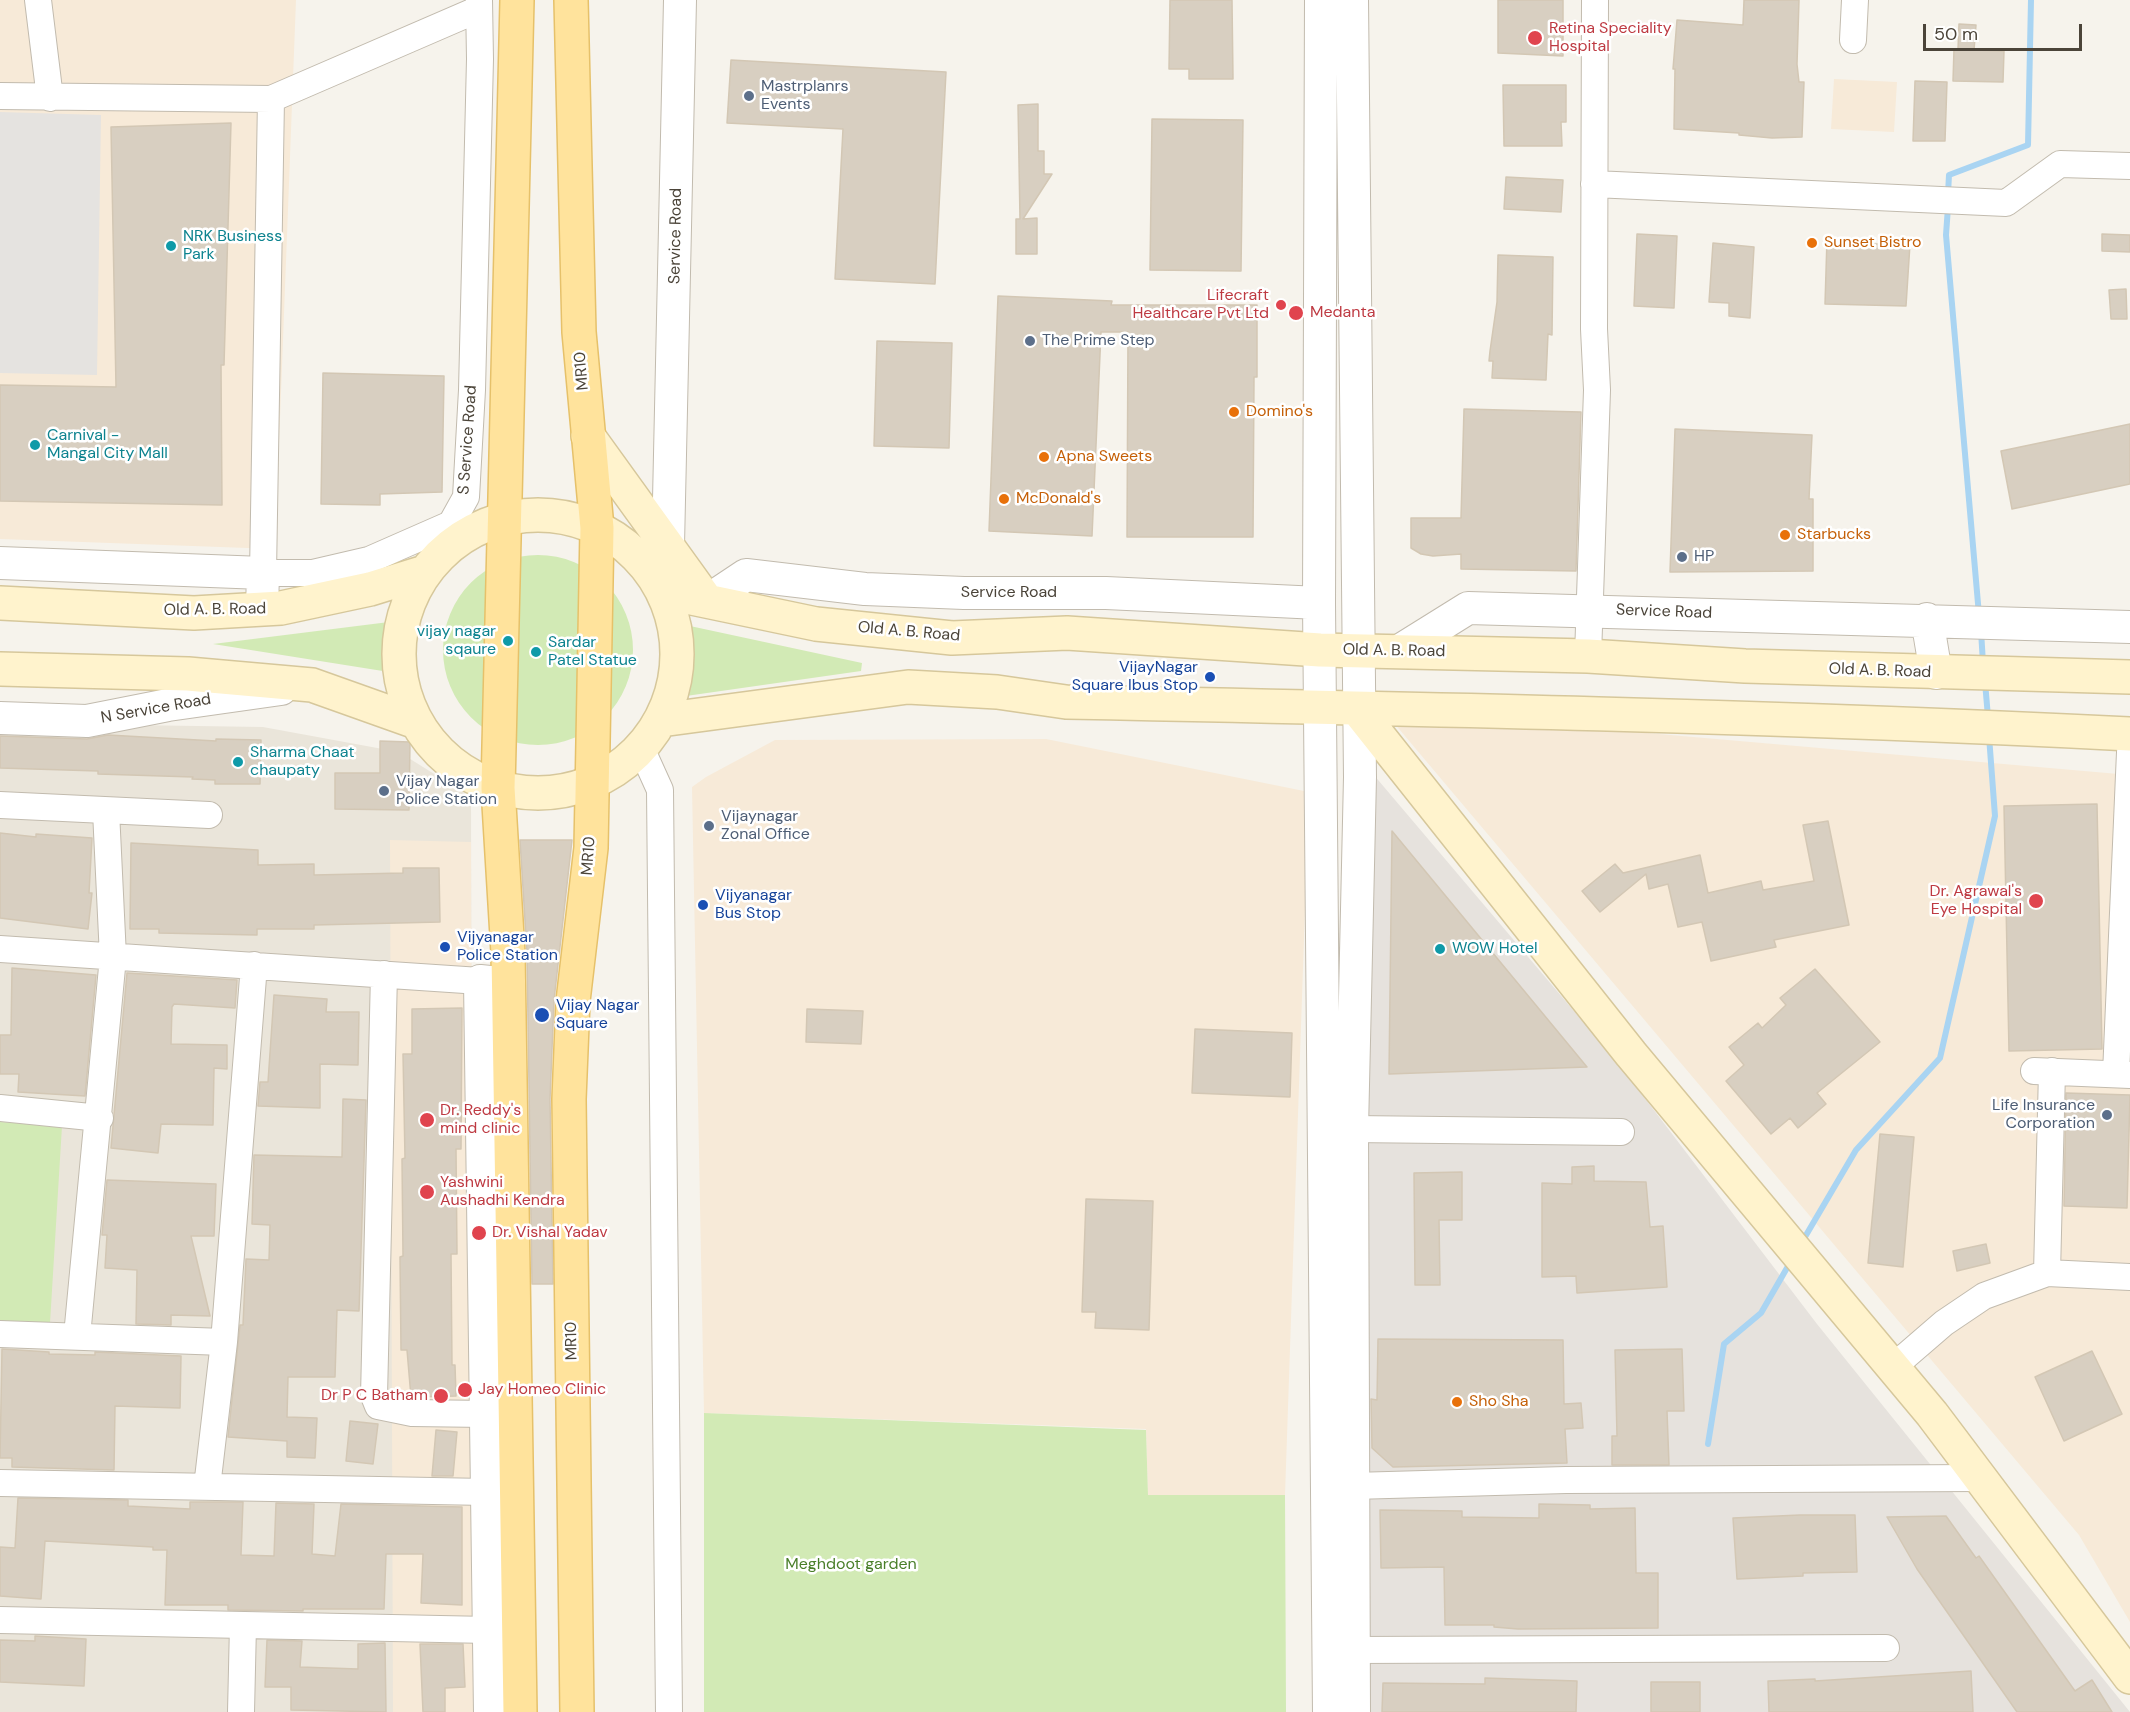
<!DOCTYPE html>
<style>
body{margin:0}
#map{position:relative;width:2130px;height:1712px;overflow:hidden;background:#f6f3ec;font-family:"DM Sans",sans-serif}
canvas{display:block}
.scale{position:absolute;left:1923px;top:24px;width:159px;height:27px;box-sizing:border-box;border:3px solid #4b4439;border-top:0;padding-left:8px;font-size:18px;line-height:21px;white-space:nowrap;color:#4b4439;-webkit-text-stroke:4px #fff;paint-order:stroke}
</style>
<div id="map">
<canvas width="2130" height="1712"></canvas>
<div class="scale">50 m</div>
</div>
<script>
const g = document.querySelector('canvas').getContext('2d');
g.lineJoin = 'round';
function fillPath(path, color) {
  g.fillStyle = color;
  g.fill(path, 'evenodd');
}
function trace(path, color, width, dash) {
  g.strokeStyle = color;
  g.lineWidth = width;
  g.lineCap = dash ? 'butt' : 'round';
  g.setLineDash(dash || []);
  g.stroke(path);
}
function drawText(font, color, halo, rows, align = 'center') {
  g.font = font + ' "DM Sans",sans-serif';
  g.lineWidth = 5;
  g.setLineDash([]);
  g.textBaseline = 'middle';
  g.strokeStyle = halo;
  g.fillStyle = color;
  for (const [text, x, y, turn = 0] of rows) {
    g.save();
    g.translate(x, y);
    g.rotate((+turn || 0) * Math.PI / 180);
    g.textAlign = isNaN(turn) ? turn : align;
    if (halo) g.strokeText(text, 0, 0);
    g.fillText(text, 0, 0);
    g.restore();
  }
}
const residential = new Path2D(`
 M0 723 263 727 399 752 471 797 473 1712H0Z`);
const commercial = new Path2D(`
 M0 0H296L275 549 0 539Z
 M1834 79 1897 82 1894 132 1831 129Z
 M1383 710 2130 775V1622L2079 1535Z
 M1046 739 1309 792 1285 1495H1148L1146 1429 704 1413 692 787 706 777 775 740Z
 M390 840 471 842 473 1712H393Z`);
const industrial = new Path2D(`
 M1373 774 1618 1063 1817 1324 2130 1712H1364L1363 1033Z`);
const green = new Path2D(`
 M443 650a95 95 0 1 1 190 0a95 95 0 1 1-190 0Z
 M389 622V672L213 644Z
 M690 626 862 663 861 671 686 696 693 662Z
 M0 1122 62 1126 50 1323 0 1321Z
 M704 1413 1146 1430 1148 1495H1285L1286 1712H704Z`);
const parking = new Path2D(`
 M0 112 101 115 97 375 0 373Z`);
const stream = new Path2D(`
 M1948 194 1949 175 2028 145 2031 0
 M1948 207 1946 235 1979 615
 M1981 631 1983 663
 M1985 682 1988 717
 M1802 1242 1856 1150 1940 1058 1995 816 1989 736
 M1708 1444 1724 1344 1761 1313 1791 1261`);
const building = new Path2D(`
 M1170 0H1232L1233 79H1189V69H1169Z
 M1498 0H1563V56L1498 53Z
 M1744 0H1799L1797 64 1799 82H1804L1802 137 1772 138 1739 135V133L1674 129 1675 69H1673L1677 20 1743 25Z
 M1959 24 1976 25 1974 50 2004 51 2003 82 1953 81 1954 49H1958Z
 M731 60 946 72 935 284 835 279 843 129 727 123Z
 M1915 81 1947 82 1945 141H1913Z
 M1503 85H1566V122H1561L1562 146H1504Z
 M1038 104V151H1044V174H1052L1023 219 1037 218V254H1016V219H1020L1018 105Z
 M1152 119 1243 120 1241 271 1150 270Z
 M231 123 224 365H221L222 505 0 501V385L116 387 111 127Z
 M1506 177 1563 180 1561 212 1504 209Z
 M1637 234 1677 236 1674 308 1634 306Z
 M2102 234 2130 235V252L2102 251Z
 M1827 239 1857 240V244H1910L1906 306 1825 304Z
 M1713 243 1754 247 1750 318 1729 316V303L1709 302Z
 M1498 255 1553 257 1552 335 1548 334 1546 380 1492 378 1493 361H1489L1490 351 1497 302Z
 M2126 289 2127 319H2111L2109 290Z
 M998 296 1112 301 1111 305H1257V377H1254L1253 537H1127L1128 332H1101L1092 536 989 531Z
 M877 341 952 343 949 448 874 446Z
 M323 373 444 376 442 492 380 494V505L321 504Z
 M1464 409 1581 412 1576 571 1461 569V554L1433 556 1421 554 1411 548V518H1461Z
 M2130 424V484L2012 509 2001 451Z
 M1675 429 1812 435 1809 499H1813V571L1670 572Z
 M108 735 216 741V739L261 740 260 784H215V780L192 779 193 777 98 774V771L0 768V736L87 739Z
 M380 741 410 742 409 810 335 809V773H380Z
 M2097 804 2102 1049 2009 1051 2004 806Z
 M1828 821 1849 925 1774 940 1776 947 1711 961 1702 922 1678 927 1668 884 1649 889 1646 874 1600 912 1582 891 1615 864 1623 873 1700 855 1708 893 1761 881 1763 890 1814 881 1803 825Z
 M1392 831 1587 1067 1389 1074Z
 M0 833 36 837V834L92 838 89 893H92L88 929 0 918Z
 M520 840H572L554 1000 550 1099 553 1284H532L527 953Z
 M131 843 258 850V865L314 864V875L403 873V868H439L440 922 314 925V929H257V935L159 933V929H130Z
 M12 968 96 975 85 1096 18 1092 19 1074H0V1035H11Z
 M1815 969 1880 1042 1817 1093 1826 1104 1798 1128 1790 1118 1771 1134 1726 1081 1744 1065 1729 1047 1758 1023 1762 1028 1786 1005 1780 998Z
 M127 973 237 980 235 1008 174 1004 172 1007 171 1044 227 1045V1069L214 1068 213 1125 161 1124 158 1153 111 1148Z
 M274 995 327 999 326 1012H359L358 1065 320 1064V1108L258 1106 260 1082H268Z
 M462 1008 461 1149H456L457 1254H451L452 1365H455L456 1396 411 1397 407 1350H401L400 1257 403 1256 402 1159 405 1158 403 1054H412V1009Z
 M807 1009 863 1011 861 1044 806 1042Z
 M1195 1029 1292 1033 1290 1097 1192 1093Z
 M2066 1093 2130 1095 2127 1208 2064 1206Z
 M343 1099 366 1100 359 1311 337 1310 335 1377H288L287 1417 317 1418 315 1458 287 1457V1441L228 1437 240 1325H243L246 1259 269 1260 270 1225 252 1224 254 1155 342 1157Z
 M1880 1134 1914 1137 1903 1267 1868 1263Z
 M1594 1166V1181L1646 1182 1650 1227 1663 1226 1667 1287 1577 1293 1576 1276 1542 1277V1183L1572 1184V1167Z
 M1462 1172V1220H1439L1440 1285H1415L1414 1173Z
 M107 1180 216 1184 214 1236H191L210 1316 171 1315V1325L136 1324 137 1270 105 1268 107 1235H102Z
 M1086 1199 1153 1201 1149 1330 1095 1328 1096 1312H1082Z
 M1986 1244 1990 1263 1957 1271 1953 1251Z
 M1378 1339 1563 1340 1564 1404 1581 1403 1583 1428 1565 1429 1567 1463 1393 1467 1372 1448 1371 1399 1377 1400Z
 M2 1349 49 1352V1354L95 1355V1352L181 1356 180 1408 115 1406 114 1470 12 1467V1458H0Z
 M1682 1349 1684 1411H1667L1669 1465H1612V1436H1617L1615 1350Z
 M2092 1351 2122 1414 2064 1441 2035 1377Z
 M350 1421 378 1424 373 1464 346 1461Z
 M436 1430 457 1432 453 1476H432Z
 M18 1498 128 1500V1506L190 1509V1502H243L241 1555 274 1556 276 1503 314 1504 312 1554 335 1556 341 1504 462 1507V1605L421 1603 423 1554H386L384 1609H303V1611L228 1610V1605H165L167 1550H153V1547L45 1541 41 1599 0 1596V1547L15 1548Z
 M1539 1504 1590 1505V1509L1635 1508 1636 1573H1658V1628L1518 1629 1494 1627V1625H1445L1444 1567 1381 1568 1380 1510 1462 1511V1517L1539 1518Z
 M1800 1515H1855L1857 1572 1803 1573V1576L1737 1579 1733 1518Z
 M1946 1516 1976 1558 1979 1556 2075 1691 2092 1680 2112 1712H2017L1917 1569 1887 1517Z
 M35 1636 86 1639 84 1686 0 1682V1640L35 1641Z
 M267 1640 302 1641 300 1667 358 1669V1644L385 1643 386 1712 291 1710V1687H265Z
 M420 1644H463L465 1687 445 1688V1712H423Z
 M1971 1671 1973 1712H1769L1768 1681 1815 1679V1681Z
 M1485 1678 1577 1681 1576 1712H1382L1383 1683 1485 1684Z
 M1651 1682H1700V1712H1651Z`);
const minor = new Path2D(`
 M38 0 50 98
 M1853 40 1855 0
 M0 96 271 99 479 9
 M271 99 263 573H313L369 560 451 524 466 497 472 390 480 59 479 0
 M1594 184 2006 203 2060 164 2130 166
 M1588 656 1597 390 1594 329 1595 0
 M641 748 660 790 669 1712
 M0 805 209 815
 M0 949 480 981
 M384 974 374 1396 378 1406 412 1413 486 1414
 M2034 1071 2130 1075
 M2116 1074 2130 752
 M0 1108 100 1118
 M1352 1129 1621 1132
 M2047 1273 2052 1071
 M0 1334 224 1342
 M77 1336 113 957 106 811
 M1893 1367 1944 1323 1984 1296 2047 1273 2130 1277
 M0 1483 487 1492
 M1353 1486 1566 1480 1980 1478
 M207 1487 224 1342 254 965
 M0 1620 489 1630
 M1354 1650 1886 1648
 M241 1712 243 1625`);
const tertiary = new Path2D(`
 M1321 0 1319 603 1329 1712
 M1352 0 1360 777 1352 1129 1354 1712
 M668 545 680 0
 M0 563 263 573 262 609
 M707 601 746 575 865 589 964 593H1106L1319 603
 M1927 619 1936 673
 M1399 651 1468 608 2130 627
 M0 718 87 721 168 705 281 689
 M490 1712 480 981 509 984`);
const secondary = new Path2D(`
 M588 436 707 601
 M399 654a139 139 0 1 1 278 0a139 139 0 1 1-278 0Z
 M663 592 816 624 952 638 1067 633 1320 650 1588 656 1745 666 2130 677
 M0 603 194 613 281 608 370 589 425 572
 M0 669 188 674 312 685 416 722
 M1358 710 1631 1054 1932 1414 2130 1677
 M661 720 908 687 997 692 1066 702C1421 709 1776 716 2130 734`);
const primary = new Path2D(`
 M517 0 498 788 508 953 520 1712
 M571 0 579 332 597 528 591 848 573 1001 569 1099 577 1712`);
const markers = [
 [1535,38,8,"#e0444e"],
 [749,96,6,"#5c6f8a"],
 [1812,243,6,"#e8710a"],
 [171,246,6,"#0f9aa8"],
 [1281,305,6,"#e0444e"],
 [1296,313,8,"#e0444e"],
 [1030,341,6,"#5c6f8a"],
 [1234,412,6,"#e8710a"],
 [35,445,6,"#0f9aa8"],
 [1044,457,6,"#e8710a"],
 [1004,499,6,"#e8710a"],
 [1785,535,6,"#e8710a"],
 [1682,557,6,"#5c6f8a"],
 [508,641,6,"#0f9aa8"],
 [536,652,6,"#0f9aa8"],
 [1210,677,6,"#1a4fb4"],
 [238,762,6,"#0f9aa8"],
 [384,791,6,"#5c6f8a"],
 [709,826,6,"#5c6f8a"],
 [2036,901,8,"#e0444e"],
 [703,905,6,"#1a4fb4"],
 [445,947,6,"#1a4fb4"],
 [1440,949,6,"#0f9aa8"],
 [542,1015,8,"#1a4fb4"],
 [2107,1115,6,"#5c6f8a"],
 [427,1120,8,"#e0444e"],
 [427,1192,8,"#e0444e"],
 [479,1233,8,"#e0444e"],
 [465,1390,8,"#e0444e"],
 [441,1396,8,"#e0444e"],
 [1457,1402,6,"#e8710a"]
];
const healthNames = [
 ["Retina Speciality",1549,29],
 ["Hospital",1549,47],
 ["Lifecraft",1269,296,"right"],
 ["Healthcare Pvt Ltd",1269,314,"right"],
 ["Medanta",1310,313],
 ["Dr. Agrawal's",2022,892,"right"],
 ["Eye Hospital",2022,910,"right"],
 ["Dr. Reddy's",440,1111],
 ["mind clinic",440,1129],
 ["Yashwini",440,1183],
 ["Aushadhi Kendra",440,1201],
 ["Dr. Vishal Yadav",492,1233],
 ["Jay Homeo Clinic",478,1390],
 ["Dr P C Batham",428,1396,"right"]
];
const serviceNames = [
 ["Mastrplanrs",761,87],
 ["Events",761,105],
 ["The Prime Step",1042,341],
 ["HP",1694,557],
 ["Vijay Nagar",396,782],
 ["Police Station",396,800],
 ["Vijaynagar",721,817],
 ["Zonal Office",721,835],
 ["Life Insurance",2095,1106,"right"],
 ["Corporation",2095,1124,"right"]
];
const streetNames = [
 ["Service Road",676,236,-89],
 ["MR10",582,371,-95],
 ["S Service Road",468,440,-86],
 ["Service Road",1009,593],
 ["Old A. B. Road",215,610,-1],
 ["Service Road",1664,612,2],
 ["Old A. B. Road",909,632,5],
 ["Old A. B. Road",1394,651,1],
 ["Old A. B. Road",1880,671,2],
 ["N Service Road",156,709,-10],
 ["MR10",589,856,-86],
 ["MR10",572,1341,-91]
];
const cultureNames = [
 ["NRK Business",183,237],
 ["Park",183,255],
 ["Carnival -",47,436],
 ["Mangal City Mall",47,454],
 ["vijay nagar",496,632,"right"],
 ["sqaure",496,650,"right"],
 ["Sardar",548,643],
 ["Patel Statue",548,661],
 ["Sharma Chaat",250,753],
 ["chaupaty",250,771],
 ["WOW Hotel",1452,949]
];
const foodNames = [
 ["Sunset Bistro",1824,243],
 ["Domino's",1246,412],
 ["Apna Sweets",1056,457],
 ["McDonald's",1016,499],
 ["Starbucks",1797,535],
 ["Sho Sha",1469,1402]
];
const transitNames = [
 ["VijayNagar",1198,668,"right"],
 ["Square Ibus Stop",1198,686,"right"],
 ["Vijyanagar",715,896],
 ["Bus Stop",715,914],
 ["Vijyanagar",457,938],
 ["Police Station",457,956],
 ["Vijay Nagar",556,1006],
 ["Square",556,1024]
];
const parkNames = [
 ["Meghdoot garden",851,1565]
];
fillPath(residential, '#eae5da');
fillPath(commercial, '#f7ead8');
fillPath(industrial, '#e6e2dd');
fillPath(green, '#d2eab5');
fillPath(parking, '#e5e3e0');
trace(stream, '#a9d4f2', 6);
fillPath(building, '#d8cfc1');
trace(building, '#d3c7b4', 1.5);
trace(minor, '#c2bbae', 28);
trace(tertiary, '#c2bbae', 34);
trace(secondary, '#d6c79b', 36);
trace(primary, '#e6c16a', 36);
trace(minor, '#fff', 26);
trace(tertiary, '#fff', 32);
trace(secondary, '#fff3cd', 33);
trace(primary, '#ffe39c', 33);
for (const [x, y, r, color] of markers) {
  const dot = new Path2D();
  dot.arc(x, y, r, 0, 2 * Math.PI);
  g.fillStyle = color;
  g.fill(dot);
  trace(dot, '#fff', 2);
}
drawText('16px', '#be3a42', '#fff', healthNames, 'left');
drawText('16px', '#4e5e75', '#fff', serviceNames, 'left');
drawText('16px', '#4b4439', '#fff', streetNames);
drawText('16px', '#0d838f', '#fff', cultureNames, 'left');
drawText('16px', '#c56008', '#fff', foodNames, 'left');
drawText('16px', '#164399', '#fff', transitNames, 'left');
drawText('16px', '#4a7f2a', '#fff', parkNames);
</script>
